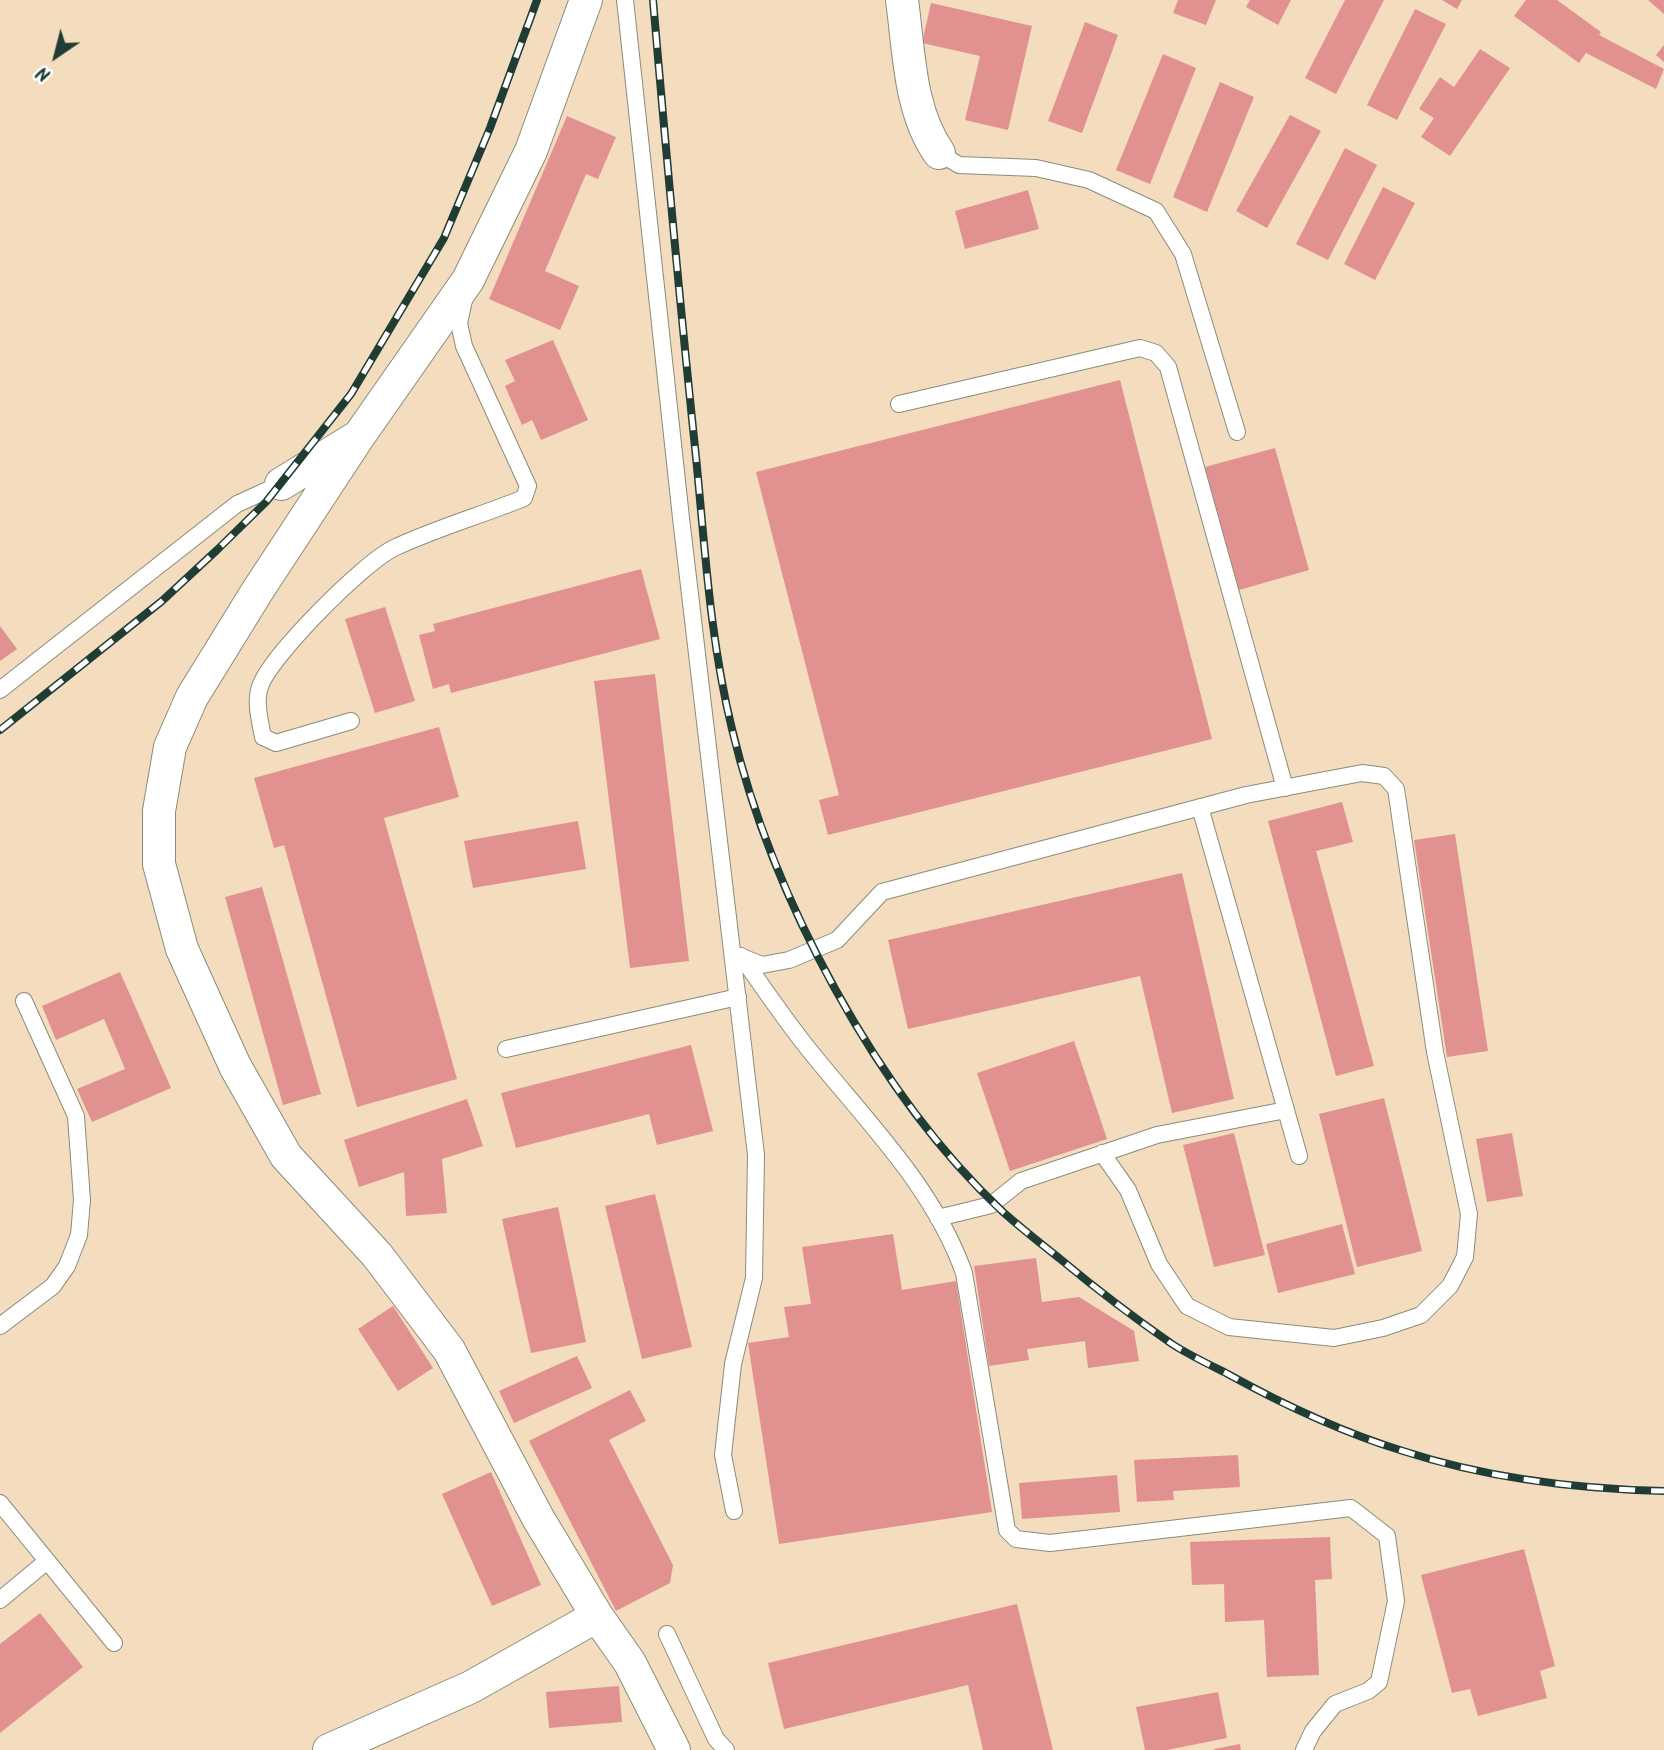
<!DOCTYPE html>
<style>
body{margin:0}
#map{position:relative;width:1664px;height:1750px;overflow:hidden;background:#f4dcbf;font-family:Kalam,sans-serif}
canvas{display:block}
.north{position:absolute;left:21px;top:21px;width:70px;height:70px;-webkit-text-stroke:5px #fff;paint-order:stroke;rotate:215deg;font-size:19px;font-weight:700;line-height:28px;text-align:center;color:#1f3d34}
.north::after{content:'';display:block;margin:auto;width:24px;height:32px;background:#1f3d34;clip-path:polygon(50% 0,100% 100%,50% 72%,0 100%)}
</style>
<div id="map">
<canvas width="1664" height="1750"></canvas>
<div class="north">N</div>
</div>
<script>
const g = document.querySelector('canvas').getContext('2d');
g.lineJoin = 'round';
function fillPath(path, color) {
  g.fillStyle = color;
  g.fill(path, 'evenodd');
}
function trace(path, color, width, dash) {
  g.strokeStyle = color;
  g.lineWidth = width;
  g.lineCap = dash ? 'butt' : 'round';
  g.setLineDash(dash || []);
  g.stroke(path);
}
const building = new Path2D(`
 M1178 0H1216L1206 25 1173 13Z
 M1250 0H1291L1278 25 1246 7Z
 M1345 0H1384L1336 94 1305 78Z
 M1442 0H1462L1457 9Z
 M1526 0H1557L1601 32 1599 35 1664 69 1656 89 1586 53 1579 63 1514 16Z
 M1648 0H1664V14Z
 M931 3 1032 26 1008 130 965 120 980 56 922 43Z
 M1415 9 1446 24 1397 120 1367 105Z
 M1085 22 1118 35 1082 133 1048 121Z
 M1664 45V62L1656 55Z
 M1480 49 1510 68 1450 156 1421 137 1434 118 1419 109 1440 77 1454 87Z
 M1163 54 1196 68 1150 184 1116 170Z
 M1220 82 1254 97 1207 212 1173 197Z
 M1290 115 1321 131 1267 228 1236 211Z
 M567 116 616 137 598 179 586 174 545 271 579 286 560 330 489 299Z
 M1345 148 1377 165 1328 260 1296 244Z
 M1383 187 1415 203 1375 280 1344 264Z
 M1028 190 1039 229 965 249 955 211Z
 M553 340 588 420 541 440 532 420 522 425 505 386 515 381 505 360Z
 M1120 380 1212 739 828 835 819 800 839 795 756 472Z
 M1275 448 1309 570 1239 590 1205 467Z
 M641 569 660 639 451 693 449 684 433 689 419 635 435 631 433 624Z
 M385 607 415 701 375 713 345 619Z
 M0 626 17 649 0 661Z
 M655 674 689 961 630 968 594 681Z
 M439 727 459 797 384 818 457 1079 357 1107 284 845 274 848 254 778Z
 M1342 802 1353 842 1316 851 1374 1066 1336 1076 1268 821Z
 M578 821 586 869 473 888 464 841Z
 M1455 834 1488 1051 1447 1057 1414 840Z
 M1182 873 1234 1099 1172 1113 1140 976 908 1029 888 940Z
 M262 887 321 1094 283 1105 225 897Z
 M120 972 171 1088 92 1122 77 1089 125 1069 104 1019 56 1040 42 1006Z
 M1074 1041 1107 1139 1010 1171 977 1073Z
 M691 1045 713 1131 657 1145 649 1114 516 1148 501 1093Z
 M1384 1098 1422 1251 1357 1267 1319 1114Z
 M467 1099 483 1146 442 1159 447 1213 406 1216 404 1172 359 1187 344 1140Z
 M1234 1133 1265 1255 1214 1267 1183 1145Z
 M1512 1133 1523 1196 1487 1202 1476 1139Z
 M655 1194 692 1347 642 1359 605 1206Z
 M558 1207 586 1342 531 1353 502 1219Z
 M1342 1224 1355 1274 1278 1293 1266 1244Z
 M893 1234 902 1290 956 1281 992 1512 779 1544 748 1343 789 1337 784 1307 811 1304 802 1247Z
 M1036 1258 1042 1302 1079 1297 1134 1331 1139 1361 1088 1368 1085 1341 1027 1349 1029 1360 989 1366 974 1266Z
 M393 1306 433 1368 398 1391 358 1329Z
 M577 1356 592 1388 514 1423 499 1391Z
 M630 1390 646 1421 609 1440 673 1565 670 1583 616 1611 529 1441Z
 M1238 1455 1240 1487 1173 1491 1174 1500 1137 1502 1134 1460Z
 M491 1472 541 1585 492 1606 442 1494Z
 M1117 1475 1120 1512 1022 1519 1019 1483Z
 M1330 1537 1332 1579 1315 1580 1319 1675 1267 1677 1264 1620 1225 1622 1224 1584 1192 1585 1190 1542Z
 M1524 1549 1555 1666 1540 1671 1547 1698 1478 1716 1470 1689 1452 1693 1421 1575Z
 M1017 1604 1053 1750H983L968 1685 784 1729 768 1663Z
 M40 1613 83 1667 0 1733V1644Z
 M619 1686 622 1722 549 1728 546 1692Z
 M1218 1692 1227 1738 1167 1750H1145L1136 1707Z
 M1240 1744 1241 1750H1215L1214 1749Z`);
const service = new Path2D(`
 M625 0 681 518 756 1155 754 1278 733 1364 723 1455 734 1511
 M939 153 959 165 1036 168 1089 180 1156 211 1183 254 1237 432
 M899 404 1140 348 1156 353 1168 367 1285 788
 M0 690 237 504 281 484
 M351 721 276 743 263 737C260 721 254 700 261 684 274 653 363 563 394 548 434 529 482 515 524 498L528 486 464 346 459 323 464 300
 M1200 807 1299 1156
 M741 956C762 986 783 1017 806 1046 863 1118 933 1185 964 1273L1007 1530 1016 1539 1050 1543 1351 1508 1387 1536 1396 1601 1379 1682 1368 1691 1335 1704 1313 1731 1304 1750
 M742 957 762 965 789 960 837 940 882 892 1246 795 1362 773 1384 776 1396 789 1435 1052 1469 1214 1465 1257 1450 1286 1421 1315 1383 1328 1334 1338 1229 1327 1187 1306 1159 1264 1128 1190 1102 1153
 M506 1049 738 997
 M938 1218 991 1205 1021 1181 1157 1135 1286 1110
 M0 1326 53 1286 67 1266 79 1235 82 1200 76 1116 24 1001
 M0 1503 114 1643
 M0 1600 47 1561
 M667 1634 716 1739 726 1750`);
const minor = new Path2D(`
 M902 0C909 51 909 110 939 153
 M359 436 258 590 192 697 170 747 159 811V864L182 949 235 1066 286 1156 377 1255 449 1350 538 1518 597 1616 630 1663 674 1750
 M281 484 359 436 468 280 531 151 586 0
 M329 1750 471 1687 597 1616`);
const rail = new Path2D(`
 M653 0C666 152 680 305 696 457 705 548 710 640 732 729 772 897 877 1094 1003 1212 1021 1228 1040 1243 1059 1258 1095 1288 1133 1317 1172 1344 1189 1355 1208 1364 1226 1373 1282 1404 1341 1432 1403 1451 1486 1478 1577 1489 1664 1491
 M0 730 162 601 217 550 266 502 351 394 444 238 490 128 537 0`);
fillPath(building, '#e19290');
trace(service, '#8a8c7a', 18);
trace(minor, '#8a8c7a', 34);
trace(service, '#fff', 16);
trace(minor, '#fff', 32);
trace(rail, '#1f3d34', 8);
trace(rail, '#fff', 5, [16]);
</script>
